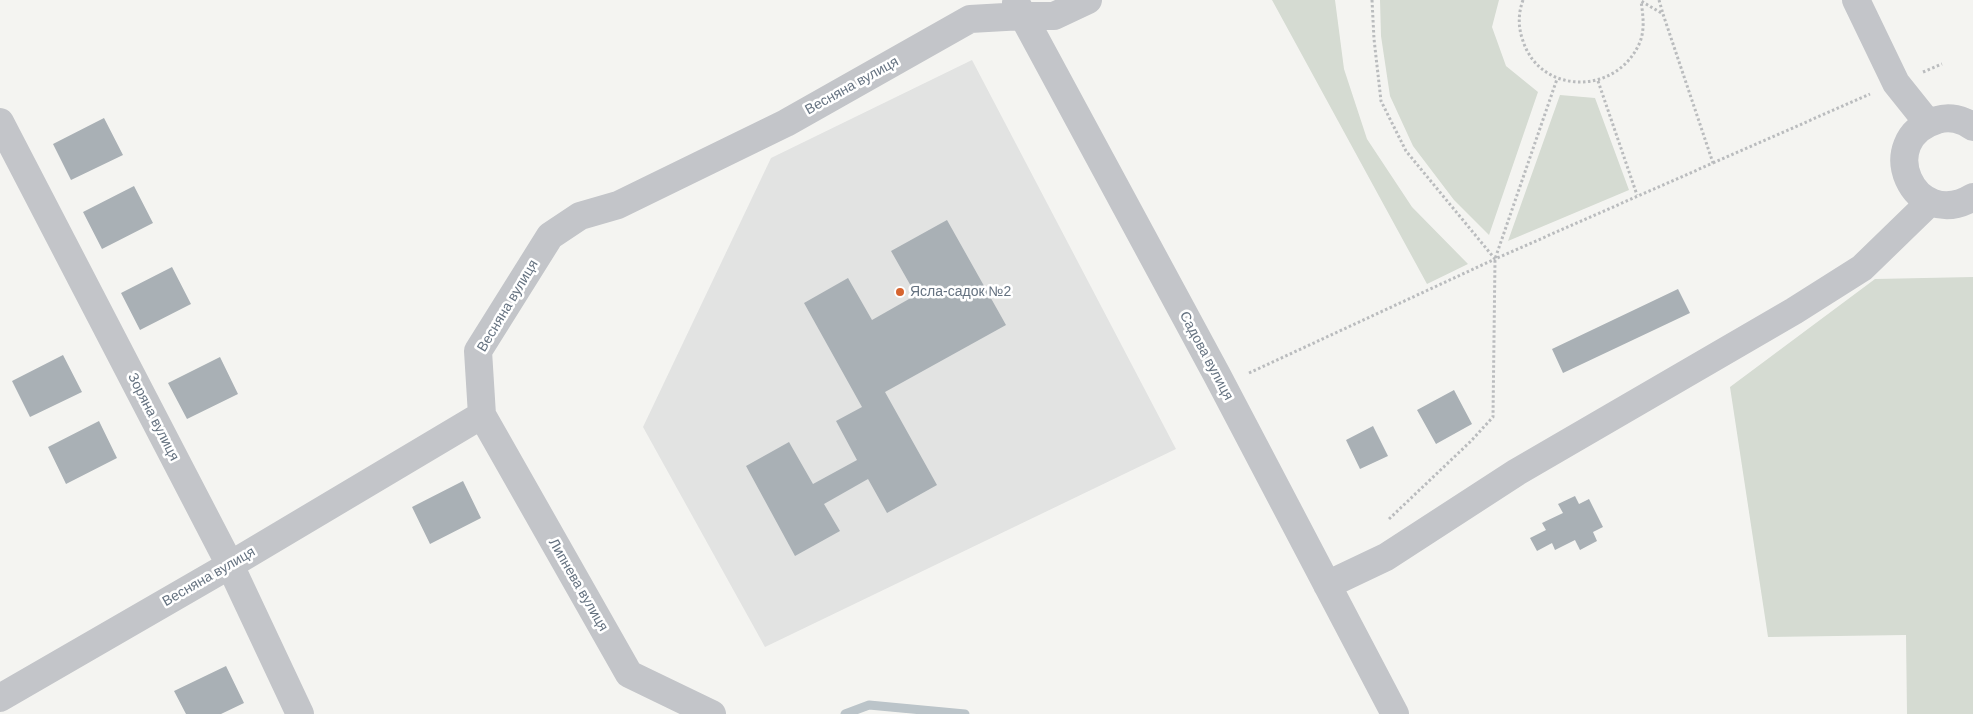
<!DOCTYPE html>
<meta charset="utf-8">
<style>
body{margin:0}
canvas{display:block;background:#f4f4f1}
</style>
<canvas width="1973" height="714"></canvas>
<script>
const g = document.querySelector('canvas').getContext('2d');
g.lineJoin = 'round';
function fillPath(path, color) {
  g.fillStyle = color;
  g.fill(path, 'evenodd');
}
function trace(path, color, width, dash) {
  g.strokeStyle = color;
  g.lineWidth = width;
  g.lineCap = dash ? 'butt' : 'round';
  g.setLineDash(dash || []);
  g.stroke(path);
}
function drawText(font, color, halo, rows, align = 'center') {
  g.font = font + ' Arial,sans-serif';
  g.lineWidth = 5;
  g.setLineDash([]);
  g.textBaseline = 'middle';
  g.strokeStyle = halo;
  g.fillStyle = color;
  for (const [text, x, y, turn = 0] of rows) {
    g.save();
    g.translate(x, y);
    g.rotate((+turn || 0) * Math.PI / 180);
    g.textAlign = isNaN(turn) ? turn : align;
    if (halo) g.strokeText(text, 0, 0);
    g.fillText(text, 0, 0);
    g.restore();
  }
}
const built = new Path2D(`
 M972 60 1176 449 765 647 643 427 771 158Z`);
const green = new Path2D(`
 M1272 0H1335L1344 69 1367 139 1412 207 1468 264 1427 284Z
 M1380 0H1499L1492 27 1506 66 1538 92 1489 235 1454 200 1413 146 1390 96 1381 36Z
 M1560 95 1595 98 1629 190 1508 241Z
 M1973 277V714H1907L1906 635 1768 637 1730 387 1875 279Z`);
const stream = new Path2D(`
 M845 714 869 705 965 714`);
const building = new Path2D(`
 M104 118 123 155 71 180 53 144Z
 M134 186 153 223 102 249 83 212Z
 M947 220 1006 325 885 392 937 485 887 513 868 479 824 504 840 531 795 556 746 466 789 442 813 484 857 460 836 421 862 407 804 303 848 278 872 320 916 295 891 251Z
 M172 267 191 304 140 330 121 293Z
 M1678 289 1690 313 1563 373 1552 349Z
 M63 355 82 392 30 417 12 381Z
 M220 357 238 394 187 419 168 383Z
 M1454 390 1472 424 1436 444 1417 410Z
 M99 421 117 458 66 484 48 447Z
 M1373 426 1388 456 1360 469 1346 440Z
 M463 481 481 518 430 544 412 507Z
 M1575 496 1579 504 1589 499 1603 527 1593 532 1597 541 1580 550 1575 540 1555 550 1552 543 1537 551 1530 538 1546 530 1542 523 1563 513 1558 504Z
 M226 666 244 703 221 714H186L174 691Z`);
const path = new Path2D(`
 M1372 0 1374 39 1381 101 1406 151 1495 259 1713 163 1663 14 1641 1
 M1523 0C1518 14 1518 27 1523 41 1541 96 1618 95 1640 42 1645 29 1643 15 1641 1
 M1659 0 1663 14
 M1923 72 1942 64
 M1598 81 1637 195
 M1713 163 1870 94
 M1249 373 1495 259
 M1389 519 1471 441 1493 417 1495 259 1557 79`);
const minor = new Path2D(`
 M1856 0 1896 83 1928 123
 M1016 3 1217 375 1395 714
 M0 122 230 565 300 714
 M1973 127C1963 119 1949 116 1937 120 1873 139 1913 233 1973 197
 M482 415 629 674 712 714
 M1327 585 1386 557 1517 472 1794 311 1862 268 1930 202
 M0 698 230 565 482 415 478 351 550 236 580 216 618 205 786 123 970 19 1023 16H1054L1088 0`);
const markers = [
 [900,292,5,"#d6642f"]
];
const streetNames = [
 ["Весняна вулиця",852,86,-29],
 ["Весняна вулиця",508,306,-59],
 ["Садова вулиця",1206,356,62],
 ["Зоряна вулиця",153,417,63],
 ["Весняна вулиця",209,577,-30],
 ["Липнева вулиця",578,585,60]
];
const poiNames = [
 ["Ясла-садок №2",910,292]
];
fillPath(built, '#e2e3e2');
fillPath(green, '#d5dbd2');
trace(stream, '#bbc4c9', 9);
fillPath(building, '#a9b0b5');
trace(path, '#babcbe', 3, [2.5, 2.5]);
trace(minor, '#c3c5c9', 28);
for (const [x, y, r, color] of markers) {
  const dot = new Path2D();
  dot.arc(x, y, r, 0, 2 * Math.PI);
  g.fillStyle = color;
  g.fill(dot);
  trace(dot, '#fff', 2);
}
drawText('14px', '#657280', '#fff', streetNames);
drawText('14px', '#657280', '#fff', poiNames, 'left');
</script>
